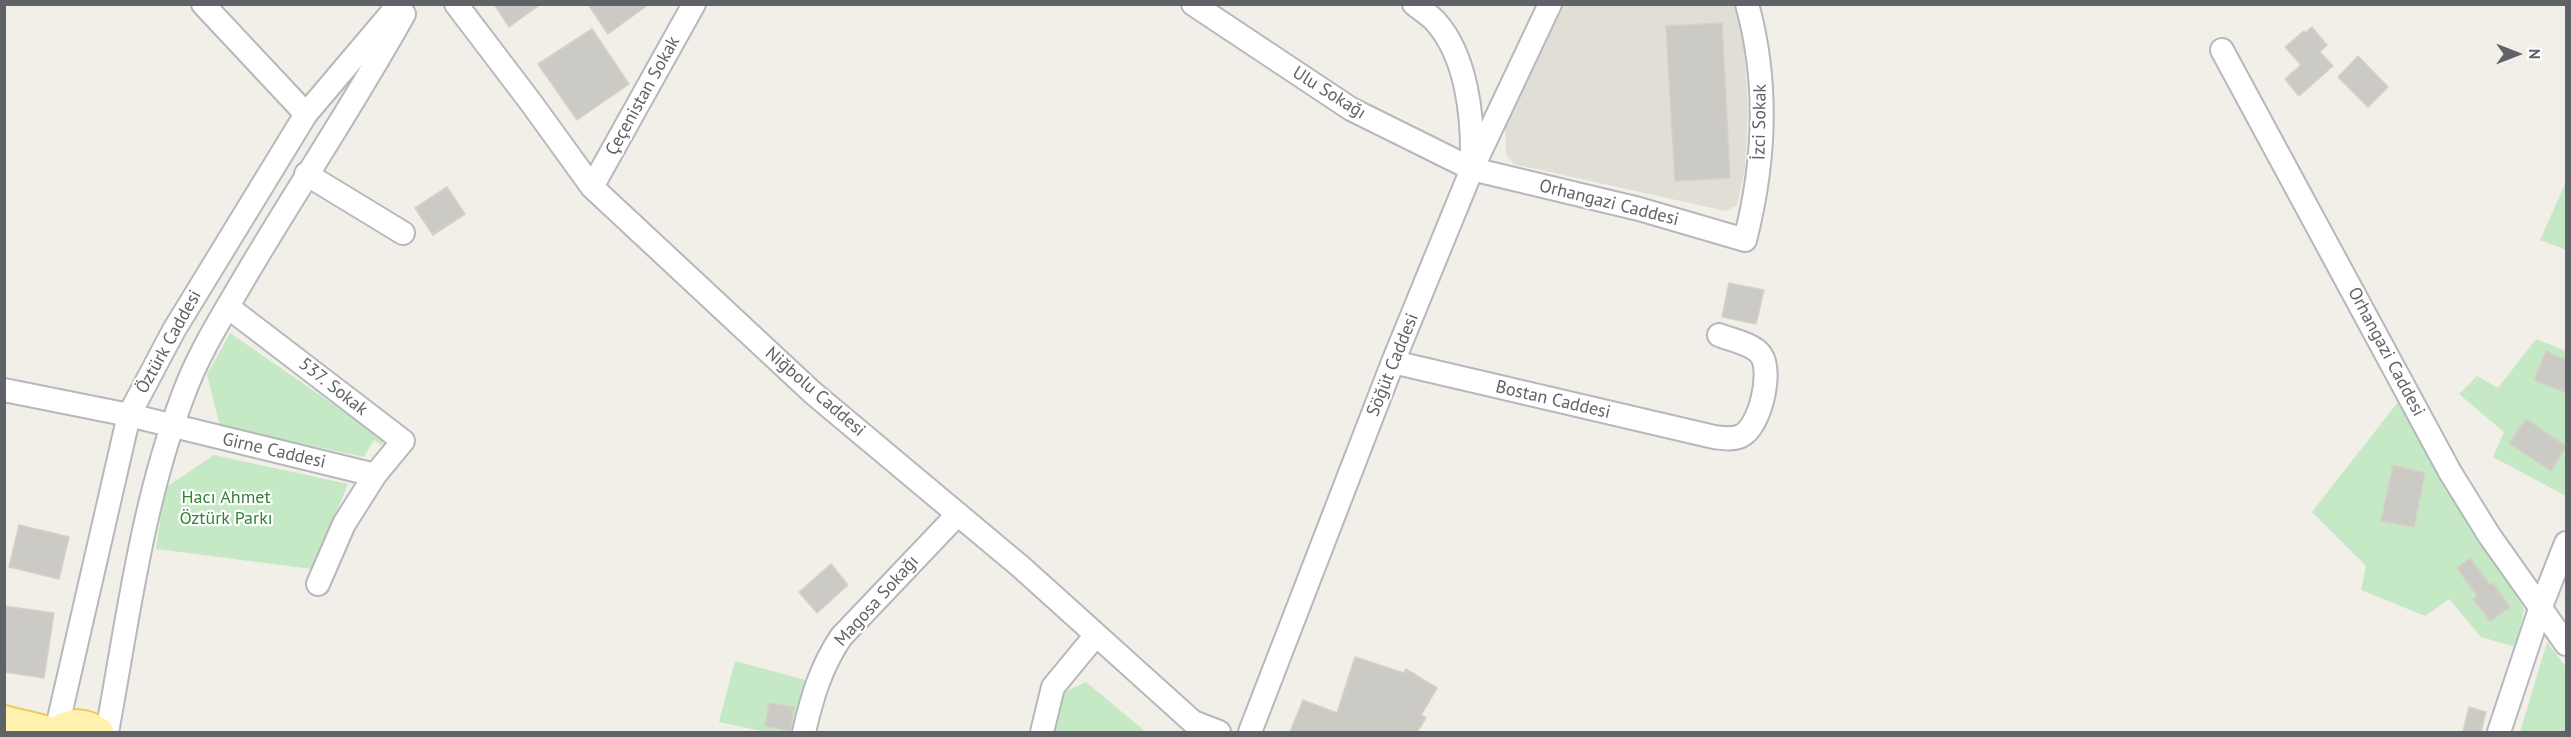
<!DOCTYPE html>
<meta charset="utf-8">
<style>
body{margin:0}
#map{position:relative;width:2571px;height:737px;overflow:hidden;background:#f1efe8;font-family:"PT Sans",sans-serif}
canvas{display:block}
.frame{position:absolute;inset:0;border:6px solid #5f6368;pointer-events:none}
.north{position:absolute;left:2487px;top:24px;width:60px;height:60px;-webkit-text-stroke:4px #fff;paint-order:stroke;rotate:90deg;font-size:16px;font-weight:700;line-height:24px;text-align:center;color:#5f6368}
.north::after{content:'';display:block;margin:auto;width:21px;height:27px;background:#5f6368;clip-path:polygon(50% 0,100% 100%,50% 72%,0 100%)}
</style>
<div id="map">
<canvas width="2571" height="737"></canvas>
<div class="frame"></div>
<div class="north">N</div>
</div>
<script>
const g = document.querySelector('canvas').getContext('2d');
g.lineJoin = 'round';
function fillPath(path, color) {
  g.fillStyle = color;
  g.fill(path, 'evenodd');
}
function trace(path, color, width, dash) {
  g.strokeStyle = color;
  g.lineWidth = width;
  g.lineCap = dash ? 'butt' : 'round';
  g.setLineDash(dash || []);
  g.stroke(path);
}
function drawText(font, color, halo, rows, align = 'center') {
  g.font = font + ' "PT Sans",sans-serif';
  g.lineWidth = 4.5;
  g.setLineDash([]);
  g.textBaseline = 'middle';
  g.strokeStyle = halo;
  g.fillStyle = color;
  for (const [text, x, y, turn = 0] of rows) {
    g.save();
    g.translate(x, y);
    g.rotate((+turn || 0) * Math.PI / 180);
    g.textAlign = isNaN(turn) ? turn : align;
    if (halo) g.strokeText(text, 0, 0);
    g.fillText(text, 0, 0);
    g.restore();
  }
}
const education = new Path2D(`
 M1561 5H1735L1744 47 1748 107 1745 167 1737 205 1726 211 1514 164 1506 155 1505 112Z`);
const green = new Path2D(`
 M2566 182V250L2540 240Z
 M230 333 385 440 382 445 374 440 364 457 220 426 207 375Z
 M2536 339 2566 351V496L2493 457 2504 432 2459 394 2477 376 2498 388Z
 M2398 402 2524 609 2516 647 2481 637 2449 599 2425 616 2361 590 2366 566 2312 512Z
 M214 455 348 484 312 569 156 549 165 488Z
 M2547 642 2566 667V732H2520Z
 M735 661 809 681 797 732H766L719 722Z
 M1086 682 1146 732 1065 731V732H1052L1061 694Z`);
const building = new Path2D(`
 M494 4H541L509 27Z
 M588 4H649L608 34Z
 M1722 23 1730 178 1675 181 1666 26Z
 M2312 27 2327 45 2320 52 2333 66 2299 96 2285 79 2301 65 2285 47 2304 31 2305 33Z
 M592 29 629 84 577 120 538 64Z
 M2358 56 2388 87 2368 107 2338 77Z
 M447 187 465 214 433 235 415 208Z
 M1729 283 1764 290 1756 324 1722 317Z
 M2546 351 2566 360V393L2534 380Z
 M2526 419 2566 446 2551 471 2509 443Z
 M2393 465 2425 473 2414 527 2381 521Z
 M19 525 69 537 59 579 9 567Z
 M2470 558 2490 585 2493 583 2510 607 2490 621 2473 599 2477 596 2457 568Z
 M831 564 848 585 817 613 799 592Z
 M4 606 54 613 44 678 4 672Z
 M1355 657 1404 673 1406 669 1437 688 1421 715 1426 718 1417 732H1290L1303 700 1337 713Z
 M769 703 794 707 790 731 765 726Z
 M2469 707 2486 712 2481 732H2463Z`);
const minor = new Path2D(`
 M203 4 306 114
 M456 4 532 104 592 187 813 393 1021 567 1193 722 1219 732
 M1193 4 1351 109 1472 169 1639 209 1745 240C1765 162 1769 83 1747 4
 M1414 4C1421 10 1430 15 1436 22 1467 57 1473 117 1472 162
 M2222 50 2450 472 2489 535 2566 644
 M306 174 403 233
 M592 187 694 4
 M228 307 403 441 375 475 344 524 318 584
 M1393 362 1714 437C1723 438 1732 440 1741 436 1760 427 1773 372 1761 355 1754 344 1731 340 1719 335
 M4 390 129 415 375 475
 M56 732 129 415 174 330 306 114 399 4
 M107 732C128 619 142 502 184 393 199 352 223 315 245 277 297 189 354 104 404 14
 M804 732C812 697 821 667 841 637L958 514
 M1042 732 1053 687 1096 635
 M1250 732 1393 362 1472 169 1550 4
 M2499 732 2540 609 2566 543`);
const major = new Path2D(`
 M4 720 53 732
 M57 732C70 721 85 722 99 732`);
const streetNames = [
 ["Ulu Sokağı",1329,93,32],
 ["Çeçenistan Sokak",643,96,-61],
 ["İzci Sokak",1760,122,-89],
 ["Orhangazi Caddesi",1609,203,14],
 ["Öztürk Caddesi",169,342,-61],
 ["Orhangazi Caddesi",2386,352,62],
 ["Söğüt Caddesi",1393,365,-68],
 ["537. Sokak",333,387,38],
 ["Niğbolu Caddesi",815,392,41],
 ["Bostan Caddesi",1553,400,13],
 ["Girne Caddesi",274,451,13],
 ["Magosa Sokağı",877,601,-48]
];
const parkNames = [
 ["Hacı Ahmet",226,498],
 ["Öztürk Parkı",226,519]
];
fillPath(education, '#e1ded6');
fillPath(green, '#c5e8c5');
fillPath(building, '#cccac5');
trace(building, '#d6d1c6', 1.5);
trace(minor, '#b5b8bc', 26);
trace(major, '#f2c960', 32);
trace(minor, '#fff', 22);
trace(major, '#fff2af', 28);
drawText('18px', '#5f6368', '#fff', streetNames);
drawText('18px', '#348238', '#fff', parkNames);
</script>
